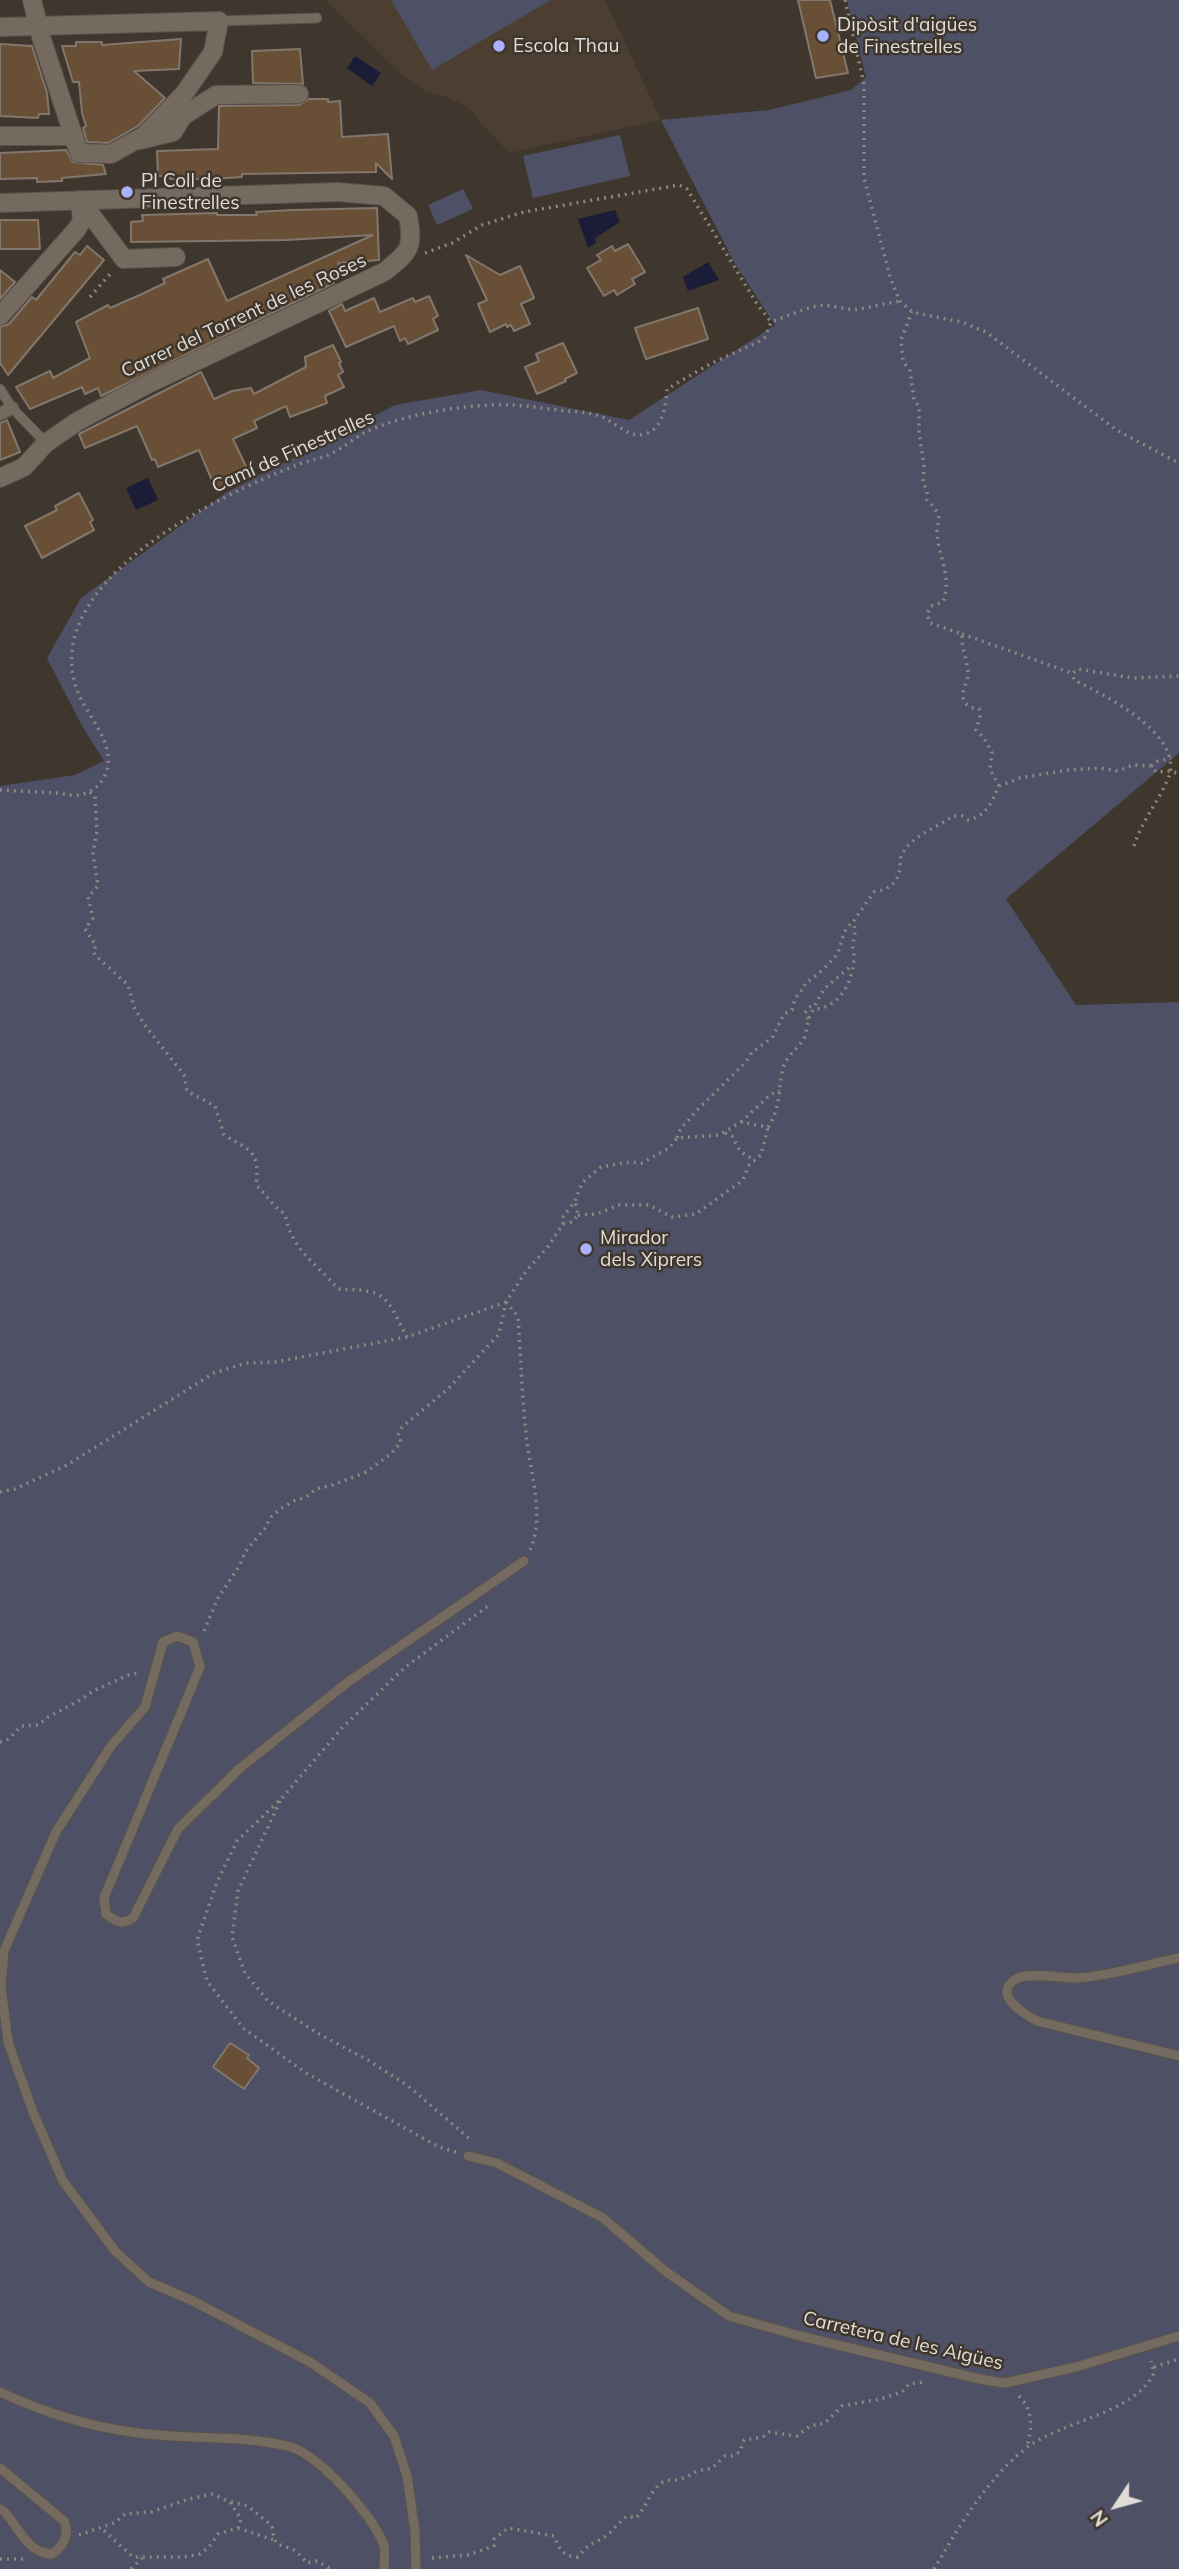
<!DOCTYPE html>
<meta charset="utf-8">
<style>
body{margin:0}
#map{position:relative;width:1179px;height:2569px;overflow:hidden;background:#3f362d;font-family:Mulish,sans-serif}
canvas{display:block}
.north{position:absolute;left:1081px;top:2471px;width:70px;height:70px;-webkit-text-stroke:5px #3f362d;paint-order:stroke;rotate:234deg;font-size:19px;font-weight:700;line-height:28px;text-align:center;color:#e2dcd6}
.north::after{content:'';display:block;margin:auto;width:24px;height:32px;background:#e2dcd6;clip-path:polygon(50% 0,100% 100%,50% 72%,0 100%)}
</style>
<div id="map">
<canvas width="1179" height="2569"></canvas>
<div class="north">N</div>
</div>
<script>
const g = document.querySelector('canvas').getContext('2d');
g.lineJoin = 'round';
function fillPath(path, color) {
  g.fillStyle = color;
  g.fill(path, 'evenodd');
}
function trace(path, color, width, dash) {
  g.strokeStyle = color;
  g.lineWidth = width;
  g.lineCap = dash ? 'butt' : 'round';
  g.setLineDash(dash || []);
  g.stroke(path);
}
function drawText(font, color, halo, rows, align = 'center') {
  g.font = font + ' Mulish,sans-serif';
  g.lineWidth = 5;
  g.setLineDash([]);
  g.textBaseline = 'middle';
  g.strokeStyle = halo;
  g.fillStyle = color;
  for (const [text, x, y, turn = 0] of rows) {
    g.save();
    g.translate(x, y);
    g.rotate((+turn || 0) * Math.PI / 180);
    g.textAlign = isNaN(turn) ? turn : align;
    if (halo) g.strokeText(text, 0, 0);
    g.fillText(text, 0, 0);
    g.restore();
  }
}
const built = new Path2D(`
 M326 0H605L661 120 509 153 466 106 444 96 426 92 403 76Z`);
const green = new Path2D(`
 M391 0H551L432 70Z
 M847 0H1179V753L1006 899 1076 1005 1179 1002V2569H0V786L75 775 104 761 81 724 47 658 81 598 227 492 395 405 481 390 629 420 775 325 734 262 661 120 769 110 851 90 866 77Z
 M620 135 630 176 533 198 523 156Z
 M463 189 473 209 437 225 428 205Z`);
const water = new Path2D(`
 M355 56 381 73 372 86 347 68Z
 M615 210 620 222 595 238 596 243 588 248 578 219Z
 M708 262 719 280 688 291 683 277Z
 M148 478 158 500 136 510 126 488Z`);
const building = new Path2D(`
 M798 0H830L848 73 816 78Z
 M181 39 179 69 134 71 165 98 138 126 108 143 87 142 83 128 86 126 82 113 79 82H73L62 46H76V42H102V45Z
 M0 44 32 46 47 93 49 114H39L38 118 0 116Z
 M300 49 303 84 253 83 252 51Z
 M309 99H328V102L340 101 342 137 388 134 392 179 376 163V172L242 174V177L211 179H170V176H158L157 151 218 149 219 106 299 105Z
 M66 150 73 162 103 165 106 174 62 178V181L37 182V178L0 179V153Z
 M377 208 379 260 338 263 342 272 331 277 334 283 101 396 98 388 85 394 82 387 30 409 16 387 50 371 53 378 90 358 76 322 108 305 110 308 142 294 165 283 163 279 208 259 227 301 373 235 286 240 131 242V222L143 221 142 215 217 213V215H257L256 212 292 210Z
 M0 220H38L40 249H0Z
 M628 244 645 272 632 279 635 284 617 295 614 290 604 296 587 268 601 260 597 255 612 246 615 251Z
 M87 246 104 260 8 375 0 363V327L9 324 32 297 36 300 75 252 80 255Z
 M466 255 500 275 520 266 534 298 521 304 530 324 514 331 511 325 507 327 506 324 490 332 478 304 487 300Z
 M0 270 15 282 0 299Z
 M429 296 438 316 433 319 438 330 408 344 405 338 400 341 394 326 346 347 329 311 342 304 345 311 374 298 380 312 413 298 415 302Z
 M698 308 708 339 646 359 635 328Z
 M563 343 577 373 565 379 566 381 537 394 525 367 539 361 536 354Z
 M333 345 341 362 339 363 343 372 338 375 344 387 325 396 327 403 290 417 286 406 254 421 257 428 233 439 251 477 217 492 199 450 158 467 155 459 152 460 137 426 85 448 79 434 201 372 214 399 232 391 251 388 254 394 306 367 305 357Z
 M7 420 20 452 0 460V423Z
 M79 493 93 520 90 522 94 530 42 558 25 526 57 510 55 506Z
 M230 2043 249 2055 247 2058 259 2068 244 2089 213 2067Z`);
const path = new Path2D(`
 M845 0 864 84V178L891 280 900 301 912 312 961 322 986 332 1118 431 1179 463
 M425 253 452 243 482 225 524 212 679 185 687 189 757 304 771 322
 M90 297 111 273
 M962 634 1072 673
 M1151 766 1158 761 1171 758
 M999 786 1020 778 1068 770 1099 768 1118 771 1133 765 1151 766 1156 772 1171 771 1179 774
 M0 790C19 791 39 792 58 793 65 794 72 796 79 795 90 793 99 787 104 777 120 747 87 717 77 690 38 582 219 495 297 465 309 460 322 459 332 453 343 448 353 439 364 433 402 414 470 403 513 405 531 406 548 409 566 411 576 412 588 412 597 415 613 419 627 439 645 434 663 429 666 405 667 389L710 364 758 342 765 337 771 322 811 307 825 305 854 310 900 301
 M90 792 95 797 97 831 93 853 98 886 88 897 93 918 85 929 96 946 93 951 95 955 128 985 134 1007 144 1024 184 1075 187 1091 215 1106 224 1135C251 1151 260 1151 256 1185 267 1195 272 1206 285 1214 292 1251 315 1262 338 1289 348 1290 358 1289 367 1291 391 1294 396 1319 407 1337
 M1134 846C1142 820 1160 800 1170 774 1179 731 1104 695 1074 680L1073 673 1078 669 1134 678 1179 676
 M815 1005 824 989 851 966
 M808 1019 805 1013 809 1007 815 1005
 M741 1122 771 1094 780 1091
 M725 1133 732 1136 740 1151 755 1161
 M677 1138C679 1126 689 1122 695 1112L746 1062 752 1052 772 1038 784 1014 792 1010C795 993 801 995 806 982 813 980 835 959 838 952 843 941 842 930 853 922
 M578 1215 597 1214 619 1205H649L672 1217 696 1214 743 1180 749 1165 761 1155 768 1127
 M563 1224 572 1222 578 1215 575 1201
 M506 1302 518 1317C521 1359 522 1401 527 1442 531 1476 545 1518 530 1550
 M0 1492 15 1489 67 1465 214 1373 246 1363 275 1362 407 1337 506 1302
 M204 1631 218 1598 240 1565 245 1552 266 1527 270 1518 280 1509 294 1501 306 1497 316 1489 333 1485 366 1472 391 1454 401 1442 398 1435 402 1427 448 1389 499 1334 506 1302 527 1270 547 1248 563 1224 562 1218 575 1201 582 1183 601 1167 630 1162 642 1163 669 1148 677 1138 719 1135 741 1122 768 1127C781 1108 778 1089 783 1068 787 1054 801 1047 805 1036 808 1026 807 1017 814 1009 840 1008 854 980 854 956 854 952 852 948 853 944 854 934 857 932 853 922L874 892C888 890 898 884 900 868 901 864 899 860 901 857 909 836 937 828 953 816H962L968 820C987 816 991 802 999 786L990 769 992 753 984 738 976 730 980 717 979 709C973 708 967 707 964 701 960 691 968 683 968 674 968 660 961 649 962 634L930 623 927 614 931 606 943 602C953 576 937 555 937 530 937 526 939 523 939 519 938 511 932 505 927 500V490L923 483 924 465 919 433V406L914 400 910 371 903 361 901 340 912 312
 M0 1742 9 1739 21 1726 38 1725 48 1717 82 1699 93 1691 128 1675 139 1673
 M280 1801 238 1891 232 1937 245 1973 268 2001 319 2034 368 2060 407 2085 472 2141
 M456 2152 439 2147 306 2073 243 2028 207 1981 197 1940 217 1882 237 1841 282 1798 342 1728 404 1668 488 1606
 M1154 2367 1179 2359
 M1019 2396C1034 2411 1032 2427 1027 2447
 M231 2502 248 2506 272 2526C275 2548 277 2543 294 2550 299 2553 303 2559 307 2563L317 2561 331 2569
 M238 2528 274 2540
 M79 2535 114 2523 125 2514 151 2512 189 2499 212 2494 230 2502 241 2519 238 2528 218 2534 209 2547 200 2554 183 2557H133L101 2528
 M432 2558 468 2555 494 2546V2539L508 2528 554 2536C559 2549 563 2557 578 2557 591 2541 591 2546 606 2536 613 2531 619 2522 627 2516L636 2518C646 2508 650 2490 663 2482 668 2479 674 2481 680 2479 693 2476 694 2469 711 2469L725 2456H731L740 2452 744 2440 763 2437 769 2432 797 2436 810 2426 825 2423 842 2406 880 2399 902 2392 909 2384 924 2382
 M0 2559H25
 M131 2569 142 2558
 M934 2569C959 2527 986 2480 1025 2449 1060 2421 1135 2414 1154 2373L1151 2361`);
const service = new Path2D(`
 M219 21 317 18
 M0 389 12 408 46 443
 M1179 1958C1149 1964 1106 1977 1076 1978 1062 1978 1027 1972 1016 1979 991 1994 1024 2014 1037 2021L1179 2056
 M468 2156 497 2163 603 2218 665 2271 729 2316 800 2336 984 2380 1005 2383 1076 2367 1179 2336
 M0 2392C49 2415 105 2431 159 2435 202 2439 246 2436 287 2446 318 2453 371 2513 383 2543 386 2550 384 2561 384 2569
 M0 2468 64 2521C70 2535 64 2546 52 2554 28 2553 19 2529 5 2512L0 2509
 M416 2569 415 2531 407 2476 394 2436 370 2403 310 2362 193 2301 149 2282 115 2251 63 2181 33 2112 8 2042 1 1986 4 1951 56 1832 111 1746 145 1707 163 1642 177 1636 193 1642 200 1667 104 1898 106 1914C116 1922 122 1925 133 1918L178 1829 239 1769 348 1682 524 1561`);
const pedestrian = new Path2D(`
 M0 414 12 408`);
const minor = new Path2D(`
 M0 27 219 21 213 52 184 94 145 135 111 154 79 153 42 40 32 0
 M0 136H74
 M140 140 173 132 183 116 216 95 299 94
 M80 200 124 259 176 257
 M0 203 338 192 384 196 408 216C414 249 409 252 384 272L148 384 78 421 46 443 24 467 0 478
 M0 316 77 229 82 220 80 200`);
const markers = [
 [823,36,7,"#a9b0fc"],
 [499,46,7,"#a9b0fc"],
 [127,192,7,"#a9b0fc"],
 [586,1249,7,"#a9b0fc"]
];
const poiNames = [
 ["Dipòsit d'aigües",837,25],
 ["de Finestrelles",837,47],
 ["Escola Thau",513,46],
 ["Pl Coll de",141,181],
 ["Finestrelles",141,203],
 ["Mirador",600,1238],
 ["dels Xiprers",600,1260]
];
const streetNames = [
 ["Carrer del Torrent de les Roses",244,316,-25],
 ["Camí de Finestrelles",293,452,-24],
 ["Carretera de les Aigües",903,2341,13]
];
fillPath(built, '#4c3e30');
fillPath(green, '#4e5166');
fillPath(water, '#1b1c38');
fillPath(building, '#694f35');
trace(building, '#82776d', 2);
trace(service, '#5b524b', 11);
trace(pedestrian, '#5b524b', 15);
trace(minor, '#5b524b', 20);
trace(path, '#8e877f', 3.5, [2, 5]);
trace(service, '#746a60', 9);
trace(pedestrian, '#746a60', 12);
trace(minor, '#746a60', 18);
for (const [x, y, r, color] of markers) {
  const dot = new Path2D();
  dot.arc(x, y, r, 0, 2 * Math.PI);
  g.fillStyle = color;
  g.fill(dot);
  trace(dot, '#3f362d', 2.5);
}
drawText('19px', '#e2dcd6', '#3f362d', poiNames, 'left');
drawText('19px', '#e2dcd6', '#3f362d', streetNames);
</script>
